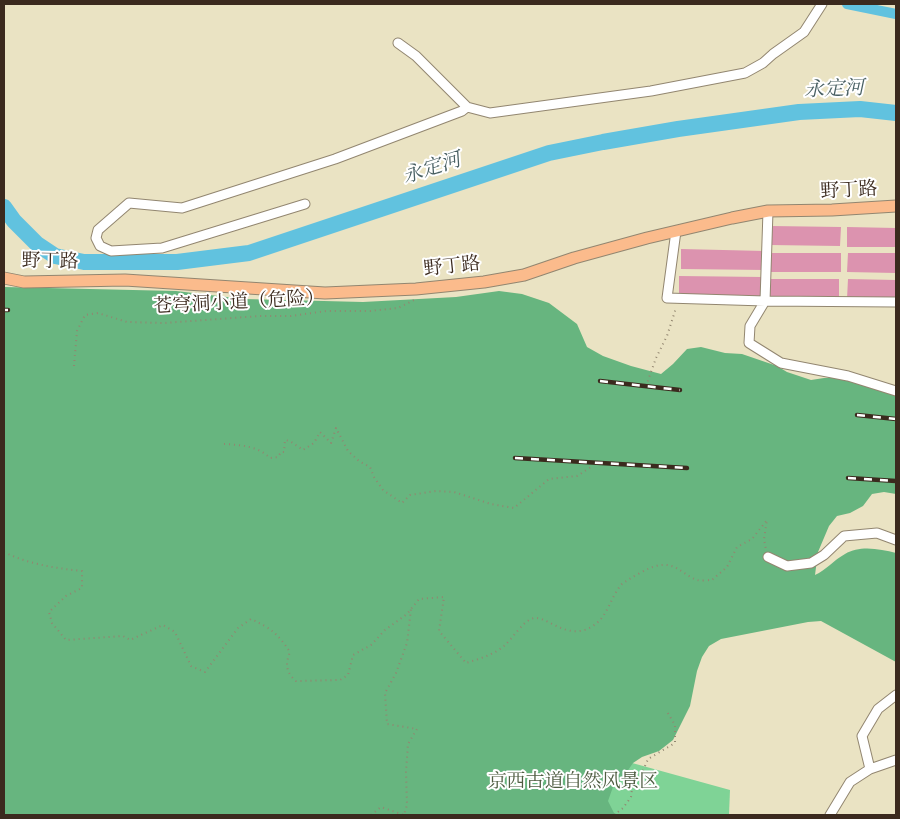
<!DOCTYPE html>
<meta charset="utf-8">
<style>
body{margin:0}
#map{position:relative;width:900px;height:819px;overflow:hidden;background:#eae3c3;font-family:"IM FELL Great Primer",serif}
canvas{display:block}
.frame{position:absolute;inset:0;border:5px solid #3b2a1e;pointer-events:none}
</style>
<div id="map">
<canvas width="900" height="819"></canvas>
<div class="frame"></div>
</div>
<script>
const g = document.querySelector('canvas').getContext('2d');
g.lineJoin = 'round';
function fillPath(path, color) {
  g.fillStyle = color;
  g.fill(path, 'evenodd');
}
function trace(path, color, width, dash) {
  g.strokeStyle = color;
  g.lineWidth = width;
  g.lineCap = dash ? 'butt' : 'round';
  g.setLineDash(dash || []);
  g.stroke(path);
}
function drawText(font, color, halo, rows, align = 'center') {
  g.font = font + ' "IM FELL Great Primer","Noto Serif SC",serif';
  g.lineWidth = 4;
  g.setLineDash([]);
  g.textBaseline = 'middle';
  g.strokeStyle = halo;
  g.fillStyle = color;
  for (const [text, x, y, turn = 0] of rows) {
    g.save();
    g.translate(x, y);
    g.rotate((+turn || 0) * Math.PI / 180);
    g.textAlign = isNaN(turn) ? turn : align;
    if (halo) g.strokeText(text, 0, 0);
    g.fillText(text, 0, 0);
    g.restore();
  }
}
const green = new Path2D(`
 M567 745 730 790 729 815H458Z`);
const forest = new Path2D(`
 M4 287 176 291 244 299 363 302 456 297 499 291 522 294 549 303 577 324 587 347 603 356 631 366 661 374 673 364 687 349 701 347 725 353 742 354 777 366 787 372 811 380 824 378H839L896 394V494L884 492 872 494 863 506 850 513 837 516 829 526 818 552 815 575C826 570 834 560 845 554 860 545 880 549 896 553V662L821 621 808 622 721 639 709 646 702 657 697 671 690 706 673 740 659 751 642 757 633 763 624 776 614 784 608 801 614 813 618 815H4Z`);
const canal = new Path2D(`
 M847 4 896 14`);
const river = new Path2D(`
 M4 207 14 221 37 244 55 256 84 262H177L249 253 549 153 603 142 678 129 799 112 860 109 896 113`);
const building = new Path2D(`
 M771 226 841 227 840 246 770 245Z
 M847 227 896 228V247H847Z
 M681 249 765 251V270L681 269Z
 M771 253H841V272H771Z
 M848 253H896V273L847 272Z
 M679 276 763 277V297L679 296Z
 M769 279H839V298L769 297Z
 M848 279 896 280V299H847Z`);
const path = new Path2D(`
 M74 366 77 331 85 315 98 313 127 322 164 323 260 316H291L326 311H370L398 308 414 300
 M646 386 656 358 667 336 676 308
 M224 444C241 445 258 446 270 458L278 457 281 452H284L285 440 290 441 303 450 314 443 320 432 331 443 336 428 348 451 359 461 370 467 374 477 383 490 402 503 410 495 436 491 454 492 491 504 514 508 549 479 577 476 591 467
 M4 552C28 564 54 568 82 571V588L66 596 49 612 52 623 66 640 123 636 130 640 163 625 175 632 191 666 205 672 238 628 251 619C272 629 277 633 290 652 285 665 286 672 296 681L340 680 348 675 353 655 371 645 385 630 407 614 419 599 444 597 439 631 466 663C479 659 493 655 504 646 512 639 522 623 531 619 544 612 566 642 591 627 608 618 610 597 622 584 627 580 649 567 656 566 676 561 681 574 697 580 701 581 708 580 712 580L727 567 737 547 752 539 767 520 764 539 766 550
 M371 815 381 807 404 815 407 805 406 772 408 744 417 729 387 724 385 693 396 673 407 643 411 609
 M614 815 623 808 631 797 632 789 637 777 642 773 648 759 675 743V725L666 710`);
const minor = new Path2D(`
 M398 43 416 56 467 107 490 113 651 91 745 73 763 63 773 54 804 32 822 4
 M305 204 162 248 111 251 100 246 96 238 98 230 129 203 182 208 335 159 462 111 467 107
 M768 211 765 301 896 302
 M676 231 667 298 765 301 750 326 749 343 781 363 848 376 896 391
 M768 557 787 566 811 563 824 555 844 536 877 533 896 540
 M870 769 862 736 878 709 896 695
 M830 815 850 782 870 769 896 760`);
const major = new Path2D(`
 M4 278 24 282 125 280 325 293 416 289 484 282 524 275 574 258 647 238 732 218 768 211 832 210 896 206`);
const rail = new Path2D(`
 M4 310H8
 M600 381 680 390
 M857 415 896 419
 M515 458 687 468
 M848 478 896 481`);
const streetNames = [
 ["野丁路",849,191,-3],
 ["野丁路",50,262,1],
 ["野丁路",452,267,-6],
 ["苍穹洞小道（危险）",239,303,-3]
];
const parkNames = [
 ["京西古道自然风景区",573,782]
];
const waterNames = [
 ["永定河",834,90,-2],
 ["永定河",432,169,-18]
];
fillPath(green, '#7fd396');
fillPath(forest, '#67b57f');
trace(canal, '#61c2df', 10);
trace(river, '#61c2df', 16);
fillPath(building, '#dc93af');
trace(minor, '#928670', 11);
trace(major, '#928670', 13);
trace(path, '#928670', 2, [1, 4]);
trace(minor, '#fff', 9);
trace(major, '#fbbb8c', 11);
trace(rail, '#3b2a1e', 4.5);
trace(rail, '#fff', 2.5, [8]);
drawText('19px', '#3b2a1e', '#fff', streetNames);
drawText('19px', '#4f5d42', '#fff', parkNames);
drawText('italic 20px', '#485f62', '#fff', waterNames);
</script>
